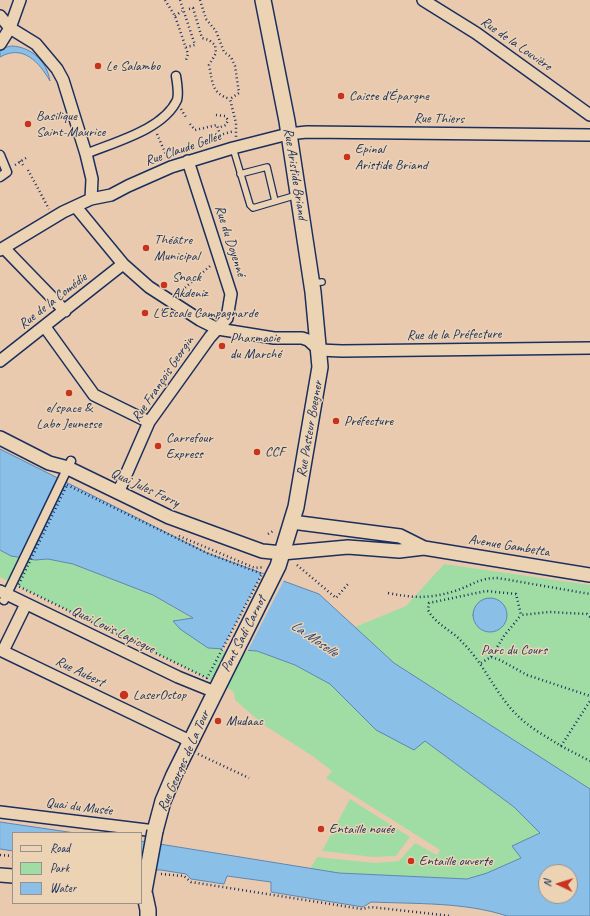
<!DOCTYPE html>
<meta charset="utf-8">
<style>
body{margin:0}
#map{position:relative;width:590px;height:916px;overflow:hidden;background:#e9caaf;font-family:Caveat,sans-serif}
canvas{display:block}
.legend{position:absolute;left:12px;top:832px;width:130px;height:72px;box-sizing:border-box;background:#ecd3b4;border:1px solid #989192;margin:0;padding:5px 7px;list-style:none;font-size:12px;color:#1b2f5e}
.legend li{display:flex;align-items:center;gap:8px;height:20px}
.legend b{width:20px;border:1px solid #989192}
.north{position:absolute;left:538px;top:864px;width:40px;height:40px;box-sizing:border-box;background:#ecd3b4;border:1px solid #989192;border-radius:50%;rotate:274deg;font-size:11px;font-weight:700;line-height:16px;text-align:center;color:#1b2f5e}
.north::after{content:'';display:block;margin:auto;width:14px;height:18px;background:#c8321e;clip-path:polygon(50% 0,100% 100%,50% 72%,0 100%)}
</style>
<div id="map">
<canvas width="590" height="916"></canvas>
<ul class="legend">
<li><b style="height:5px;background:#ecd3b4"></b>Road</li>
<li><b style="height:11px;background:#a0dda4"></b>Park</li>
<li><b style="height:11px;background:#8ac0e8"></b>Water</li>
</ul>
<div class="north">N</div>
</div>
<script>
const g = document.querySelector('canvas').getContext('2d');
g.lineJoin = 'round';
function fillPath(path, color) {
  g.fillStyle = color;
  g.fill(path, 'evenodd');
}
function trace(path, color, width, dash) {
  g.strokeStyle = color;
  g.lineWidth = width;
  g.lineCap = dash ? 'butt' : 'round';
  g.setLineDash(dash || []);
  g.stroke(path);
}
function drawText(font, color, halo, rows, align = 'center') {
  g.font = font + ' Caveat,sans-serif';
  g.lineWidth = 3;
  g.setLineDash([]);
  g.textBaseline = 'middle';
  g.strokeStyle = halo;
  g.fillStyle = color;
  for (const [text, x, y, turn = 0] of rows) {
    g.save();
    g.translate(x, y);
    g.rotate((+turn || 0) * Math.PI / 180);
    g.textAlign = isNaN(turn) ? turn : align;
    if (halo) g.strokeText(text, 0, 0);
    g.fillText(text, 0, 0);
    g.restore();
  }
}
const green = new Path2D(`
 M0 550 11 556 35 560 48 559 73 564 153 595 193 619 174 621 208 648 257 651 295 665 330 684 376 730 425 741 514 807 541 833 513 846 521 858 487 873 467 879 339 873 310 869 317 857 375 863 399 861 415 843 437 855 440 850 326 778 332 771 314 757 264 725 235 700 234 692 229 689 0 577Z
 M444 564 590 585V789L394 663 355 627 406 606Z
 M350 799 410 837 396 856 373 857 322 851Z`);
const water = new Path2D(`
 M12 46C32 47 47 62 50 81 39 62 23 44 0 57V49Z
 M0 449 207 553 319 594 394 663 590 789V916H507C465 902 416 904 371 902L363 907 271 892V882L227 876 224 884 191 879 186 874 161 870H141V841L339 873 467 879 487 873 521 858 512 846 540 833 514 807 425 741 414 750 376 730 330 684 295 665 257 651 208 648 180 629 173 621 193 618 153 595 73 564 48 559 35 560 11 556 0 550ZM546 872H570V896H546Z
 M473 615a17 17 0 1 1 34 0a17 17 0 1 1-34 0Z
 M0 822 75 833H13V851L0 849Z`);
const pier = new Path2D(`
 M262 574H265L284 580 247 652 221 651Z`);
const path = new Path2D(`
 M165 0 175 16 188 54 186 60
 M180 0 195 45 186 47
 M200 0 206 19 216 31 224 52 231 57 235 66 239 93 230 99 236 123V137
 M189 9 193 8 202 38 209 40 215 45 216 53 209 65C213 83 211 93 230 99
 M175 16 182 11
 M181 109 187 119
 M216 115 225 116 228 120 226 125 218 128
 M190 124 195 130 217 125 220 135 234 131
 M157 134 167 157
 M20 161 23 165
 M15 165 26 158
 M28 170 49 209
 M179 293 210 266
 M67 485 207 553 262 574 207 678 18 586Z
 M268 534 275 530
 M179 536 255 568 264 567
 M297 565 336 598 348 584
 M388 593C413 598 429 599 455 591 473 585 478 578 498 578L590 594
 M590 617 587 614 549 612 521 615 516 594 486 591 429 603 428 610C436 625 452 630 463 643 485 665 496 695 518 716 530 728 547 737 561 746L590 701
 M491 657 504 636 521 615
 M481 663 491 657 500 660 527 675 590 696
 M561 746 590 761
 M198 754 249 778
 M0 855 13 856
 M161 874 184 876 191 882 362 909 371 907 451 916`);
const service = new Path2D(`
 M233 148 250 205 253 208 297 195
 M240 174 267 167 275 201
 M312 283 322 282`);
const pedestrian = new Path2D(`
 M86 154C114 142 163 130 177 100 179 94 177 82 176 76
 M0 155 7 172 0 177
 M4 600 71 461`);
const minor = new Path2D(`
 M423 0 476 33 590 115
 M0 16 10 28 36 44 57 69 63 80 86 154 92 179 91 199
 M0 44 10 28 20 0
 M76 207 123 264 149 287 200 320 218 329 274 338H302L308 340 319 350 342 351 590 348
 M4 248 65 311
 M0 250 63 212 91 199 111 195 128 186 171 167 233 148 288 134 307 132 590 135
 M45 327 94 395 149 422
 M0 361 123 264
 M118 493 149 422 210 337 227 318 231 294 188 161
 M0 591 178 677 215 692
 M0 650 190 741
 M3 651 26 604
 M0 812 155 831`);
const tertiary = new Path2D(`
 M0 438 49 463 68 468 169 517 262 551 282 553 348 547 399 551 424 548 590 575
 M292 522 400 536 424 548
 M0 875 13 876`);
const secondary = new Path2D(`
 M155 831 163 801 174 775 278 566 296 507 320 367 313 292 287 121 263 0
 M144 891 148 910V916`);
const secondaryBridge = new Path2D(`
 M144 891 155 831`);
const markers = [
 [98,66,4,"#c8321e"],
 [341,96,4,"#c8321e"],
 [28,124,4,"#c8321e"],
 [347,157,4,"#c8321e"],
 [146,248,4,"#c8321e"],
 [164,285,4,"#c8321e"],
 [145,313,4,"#c8321e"],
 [222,346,4,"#c8321e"],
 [69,393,4,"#c8321e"],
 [336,421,4,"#c8321e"],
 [158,446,4,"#c8321e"],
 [257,452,4,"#c8321e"],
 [124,695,5,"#c8321e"],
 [218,721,4,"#c8321e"],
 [321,829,4,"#c8321e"],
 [411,861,4,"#c8321e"]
];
const streetNames = [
 ["Rue de la Louvière",516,44,35],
 ["Rue Thiers",439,119,1],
 ["Rue Claude Gellée",183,149,-19],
 ["Rue Aristide Briand",295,174,81],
 ["Rue du Doyenné",230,241,72],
 ["Rue de la Comédie",53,301,-38],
 ["Rue de la Préfecture",454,335,-1],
 ["Rue François Georgin",163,379,-56],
 ["Rue Pasteur Boegner",310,429,-80],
 ["Quai Jules Ferry",145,488,25],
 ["Avenue Gambetta",509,546,9],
 ["Quai Louis Lapicque",113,630,26],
 ["Pont Sadi Carnot",244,634,-63],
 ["Rue Aubert",80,672,26],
 ["Rue Georges de La Tour",184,761,-66],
 ["Quai du Musée",79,807,7]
];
const poiNames = [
 ["Le Salambo",106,66],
 ["Caisse d'Épargne",349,96],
 ["Basilique",36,116],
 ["Saint-Maurice",36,132],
 ["Epinal",355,149],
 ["Aristide Briand",355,165],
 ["Théâtre",154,240],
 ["Municipal",154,256],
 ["Snack",172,277],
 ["Akdeniz",172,293],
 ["L'Escale Campagnarde",153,313],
 ["Pharmacie",230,338],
 ["du Marché",230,354],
 ["e/space &",69,408,"center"],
 ["Labo Jeunesse",69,424,"center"],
 ["Préfecture",344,421],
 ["Carrefour",166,438],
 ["Express",166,454],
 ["CCF",265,452],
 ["LaserOstop",133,695],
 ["Mudaac",226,721],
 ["Entaille nouée",329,829],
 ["Entaille ouverte",419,861]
];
const parkNames = [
 ["Parc du Cours",514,650]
];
const waterNames = [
 ["La Moselle",314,639,34]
];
fillPath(green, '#a0dda4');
fillPath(water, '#8ac0e8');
trace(water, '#5e86b1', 1);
fillPath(pier, '#e9caaf');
trace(service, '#1b2f5e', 8);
trace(pedestrian, '#1b2f5e', 11);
trace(minor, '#1b2f5e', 14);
trace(tertiary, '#1b2f5e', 16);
trace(secondary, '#1b2f5e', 18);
trace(path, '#1b2f5e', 2.5, [1, 3]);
trace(service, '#ecd3b4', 5.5);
trace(pedestrian, '#ecd3b4', 8);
trace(minor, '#ecd3b4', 11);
trace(tertiary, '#ecd3b4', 13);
trace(secondary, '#ecd3b4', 15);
trace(secondaryBridge, '#1b2f5e', 18, []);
trace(secondaryBridge, '#ecd3b4', 15);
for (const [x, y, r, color] of markers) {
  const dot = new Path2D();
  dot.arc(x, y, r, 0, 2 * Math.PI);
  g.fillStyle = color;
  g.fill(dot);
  trace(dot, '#ecd3b4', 1.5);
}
drawText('14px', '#1b2f5e', '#ecd3b4', streetNames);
drawText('14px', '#1b2f5e', '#ecd3b4', poiNames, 'left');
drawText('14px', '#284065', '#ecd3b4', parkNames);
drawText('italic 15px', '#2c4573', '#ecd3b4', waterNames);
</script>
